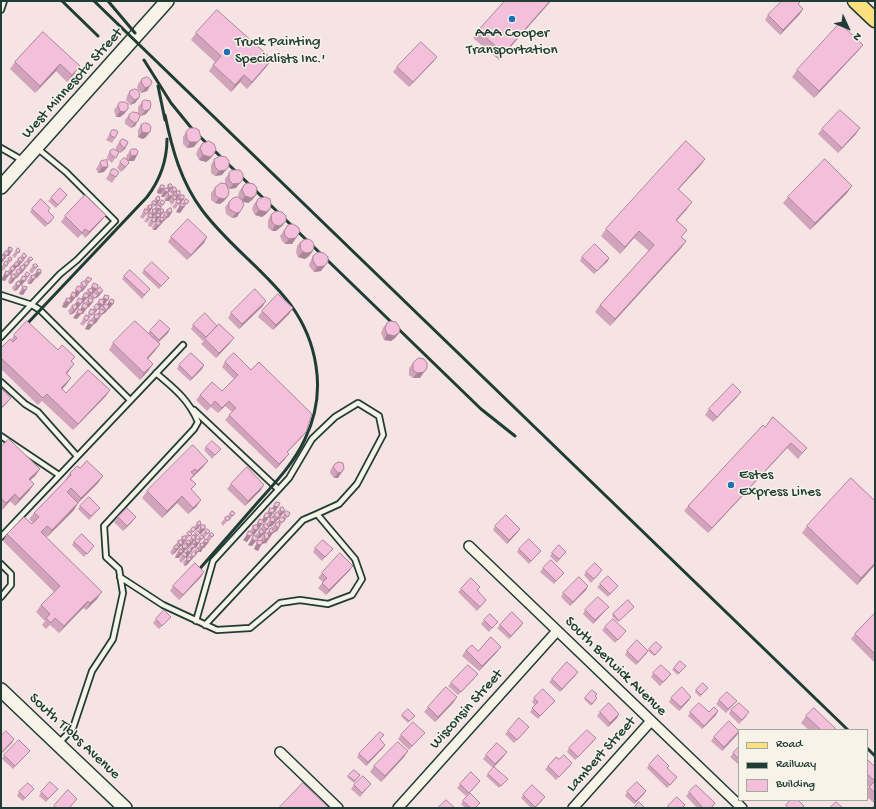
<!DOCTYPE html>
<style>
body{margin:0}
#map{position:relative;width:876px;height:809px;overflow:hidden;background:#f6e3e4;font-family:"Gochi Hand",sans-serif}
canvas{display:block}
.frame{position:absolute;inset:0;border:2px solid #1f3d34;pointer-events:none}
.legend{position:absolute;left:738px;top:729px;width:130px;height:72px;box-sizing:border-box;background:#f7f3e8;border:1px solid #a1aaa0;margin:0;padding:5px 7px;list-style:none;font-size:12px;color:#1f3d34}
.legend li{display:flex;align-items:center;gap:8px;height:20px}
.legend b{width:20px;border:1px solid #a1aaa0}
.north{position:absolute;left:828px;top:8px;width:40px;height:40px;-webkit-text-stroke:3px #f7f3e8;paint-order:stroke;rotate:134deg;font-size:11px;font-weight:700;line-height:16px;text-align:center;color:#1f3d34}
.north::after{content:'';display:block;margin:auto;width:14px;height:18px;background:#1f3d34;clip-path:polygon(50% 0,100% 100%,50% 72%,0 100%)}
</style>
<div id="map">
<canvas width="876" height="809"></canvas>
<div class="frame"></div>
<ul class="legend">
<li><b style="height:5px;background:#fedf80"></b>Road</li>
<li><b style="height:5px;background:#1f3d34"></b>Railway</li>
<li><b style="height:11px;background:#f4bfdb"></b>Building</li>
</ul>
<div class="north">N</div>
</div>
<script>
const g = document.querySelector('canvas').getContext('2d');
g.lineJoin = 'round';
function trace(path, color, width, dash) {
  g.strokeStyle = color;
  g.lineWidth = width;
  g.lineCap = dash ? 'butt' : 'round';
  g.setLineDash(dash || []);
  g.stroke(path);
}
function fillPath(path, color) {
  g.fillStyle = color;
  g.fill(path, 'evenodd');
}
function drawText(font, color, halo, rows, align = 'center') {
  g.font = font + ' "Gochi Hand",sans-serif';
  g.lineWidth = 3;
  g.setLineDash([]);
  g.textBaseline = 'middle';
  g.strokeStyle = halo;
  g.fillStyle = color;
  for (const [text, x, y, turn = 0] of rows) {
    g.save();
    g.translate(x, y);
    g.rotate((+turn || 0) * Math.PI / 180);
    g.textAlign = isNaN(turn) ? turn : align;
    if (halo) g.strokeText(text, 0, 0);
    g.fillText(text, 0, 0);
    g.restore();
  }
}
const lane = new Path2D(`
 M1 10 4 1
 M1 148 22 160
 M1 295 32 305 40 310 130 400
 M1 337 60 274 77 260 115 221 66 172 37 148
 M1 382 25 404 38 412 77 456
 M194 410 278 489
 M1 436 59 475
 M1 537 183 345
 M1 564 11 574V585L1 597
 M120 577 163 605 217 630 250 628 280 603 300 600 328 604 352 595 362 579 355 559 317 514 303 520 205 625
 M196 621 213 561 289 478 312 439 335 417 358 403 379 416 383 435 357 484 339 504 317 514
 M59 743 73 728 92 671 113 639 123 593 119 569 106 557 104 526 194 429 198 422C189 400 174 388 156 373`);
const street = new Path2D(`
 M469 546 742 808
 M280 752 338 808
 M398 808 557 631
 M573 808 651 721`);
const secondary = new Path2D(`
 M1 187 167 1
 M1 690 125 808`);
const primary = new Path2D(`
 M855 1 875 20`);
const rail = new Path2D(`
 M62 1 98 36
 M94 1 848 730
 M108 1 135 33
 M144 60 171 103 193 130 481 409 515 436
 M158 86 165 120
 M165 115C172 149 181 182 202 210 243 265 305 292 316 366 320 391 316 416 305 439 294 463 275 483 258 502 237 526 217 549 196 573
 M25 326 147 197C160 180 167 161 167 139
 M867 748 875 756`);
const wall = new Path2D(`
 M551 1 499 60 473 38 478 31Z
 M798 4 800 14 780 35 765 20 768 15Z
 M43 32 75 73 67 82 56 71 35 93 10 69 15 62Z
 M196 33 272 59 267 66 247 89 240 82 231 92 209 71 215 62 191 40Z
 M858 51 814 98 792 77 797 70Z
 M437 57 433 62 409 87 393 72 397 67Z
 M142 79 150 86 147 91 141 93 137 88 138 84Z
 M130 91 139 98 135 103 130 105 126 100 127 96Z
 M120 102 128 109 124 114 120 117H116L114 110Z
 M142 102 146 114 141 116 139 115 135 126 131 128 125 124V120L129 115 138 113V107Z
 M141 125 146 137 143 139 138 137V130Z
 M822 129 856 134 838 153 818 134Z
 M112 130 115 138 112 143 106 140Z
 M186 132 194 147 187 148 183 144V137Z
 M120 141 125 149 120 153 119 152 112 163 107 159V157L110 151 118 152 116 150V147Z
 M202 144 210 159 206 162 199 160 196 154 198 149Z
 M130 151 137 155 134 161H128L125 168 121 172 117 168 120 162 127 159 126 156Z
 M705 159 700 166 679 189 687 209 677 220 682 238 686 241 681 248 610 326 595 312 600 305 649 251 634 238 620 254 601 236 606 229Z
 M214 160 222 175 215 176 211 173V165Z
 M101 161 104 172 98 173 96 169Z
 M112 169 116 177 112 183 106 179Z
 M229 173 236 188 229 189 228 188V196L224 201 220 204 215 203 211 200V193L215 188 225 184V179Z
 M161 185 164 189 161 194 157 193V190Z
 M168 185 173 187 164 197H161L162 193Z
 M244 185 256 195 252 200 248 203 243 202 237 217 232 218 226 214 225 207 229 202 240 199 238 195 240 190Z
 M175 187 173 196 174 195 176 192 180 191 177 200H175L173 203 171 205 169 201H165L164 199 168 193 172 189Z
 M847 193 810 230 783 203 788 197Z
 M67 195 56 208 48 201 51 198Z
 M181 195V203H183L186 199 189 201 180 213 176 212 180 204H179L175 209 172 207Z
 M156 198 160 200 157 205 154 206 149 213 147 214 143 219 140 217 145 209 148 206 150 205Z
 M258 199 270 209 266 214 262 217 255 215 252 209 254 204Z
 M162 200 163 205 159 211 152 218H151L147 223 144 221 153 209H154Z
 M32 209 48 212 52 221 45 227 30 212Z
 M160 210 164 212 156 222H158L161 217H162L167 210 172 212 169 217 167 218 156 230H153L152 227 156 222H155L151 227 148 226 149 222 153 217H154Z
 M271 215 286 221 282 226 276 231H272L268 228V220Z
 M65 216 102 220 85 238 82 234 78 238 61 222Z
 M288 225 296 238 292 244H285L282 241 280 236Z
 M171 237 204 243 187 260 168 242Z
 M301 241 313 251 309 256 305 259 298 257 296 253 297 246Z
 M9 247V256H7L1 264V256Z
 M18 248 20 250 15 258 12 256Z
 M24 253 27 256 19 266 17 267 11 274 8 276 5 281 1 280 2 277 6 271 7 272 16 262 18 259 21 258Z
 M313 256 321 271 314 272 309 266 310 262Z
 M10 257 11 261 3 271 1 270V267Z
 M582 257 609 258 607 262 594 274 580 261Z
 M28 259H33L22 273 20 274 18 277 15 279 12 283 9 284 8 281 11 275 14 274 20 267 23 265Z
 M33 265 38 266 34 271 32 274 29 271Z
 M38 269 41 273 37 278H35L31 284H28L27 281 31 276 34 275Z
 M144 270 169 278 159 289 142 273Z
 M27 272 28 277 25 282H24L21 286H20L17 290 14 291 12 288 16 283 19 281 23 276 24 277Z
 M124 276 147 293 142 299 122 279Z
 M88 277 92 279 83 291 81 292 77 297H75L71 303H70L66 308 62 307 63 303 67 298H69L73 292 74 293 78 286 79 287 81 283 84 282Z
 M94 283 97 289 93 294 92 293 90 297 87 298 83 303H82L78 309H77L74 313 70 315 68 311 72 306 75 304 79 298 81 299 85 293 88 290 91 288Z
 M23 286V295L19 294 20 291Z
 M100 287 99 296 95 298 89 307 87 308 83 314H81L77 319 73 318 79 309H80L88 299 90 298 94 292 95 293Z
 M105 295 104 305H103L99 310 98 309 96 312 92 315 83 326 80 324 86 315 87 316 91 309 92 310 100 299 101 300Z
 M111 299 113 304 109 309H108L106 312 102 315 96 323 93 324 89 330 85 329 87 325 94 315H97L103 306 107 304Z
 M263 306 239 329 228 318 231 313Z
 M293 308 289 314 273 330 258 317 262 311Z
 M387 323 399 333 395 338 391 341 384 340 381 333 383 328Z
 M193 325 215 329 234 338 230 343 216 358 201 344 209 335 203 341 191 329Z
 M150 331 168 333 158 343 155 351 148 359 153 364 148 371 140 380 109 350 113 343 148 333Z
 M14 335 58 350 75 357 71 362 69 371 67 374 66 385 62 389 66 393 110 390 105 397 73 430 42 401 38 405 1 369V348L11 340Z
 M225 362 306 432 302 437 287 452 285 459 276 469 225 420 232 412 225 406 218 413 211 407 207 411 196 400 200 395 222 391 234 379 222 367Z
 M413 363 420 378H413L409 375V368Z
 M179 365 202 369 190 381 177 369Z
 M737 397 713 422 705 415 709 409Z
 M765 427 807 448 798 459 787 448 708 533 684 511 688 506Z
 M1 447 40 469 35 476 30 480 34 484 29 491 15 506 10 501 2 510Z
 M206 447 218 452 212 459 204 450Z
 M208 461 203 467 191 479 196 484 191 490 201 500 196 507 188 514 177 503 162 518 142 498 147 491Z
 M339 462 338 478H334L330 473 331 469 335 464Z
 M70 473 98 483 78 503 74 510 47 537 42 533 97 599 86 610 83 608 59 633 50 625 46 629 42 625 45 621 36 612 41 605 54 592 3 541 7 534 32 524 33 523 29 519 34 513 65 481V480Z
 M231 484 261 490 245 506 227 489Z
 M875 501V565L857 585 802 533 807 526Z
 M276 502 278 507 275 512H274L270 518H269L265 523H263L259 530 258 529 255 534 252 535 247 542 243 540 249 531H250L253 526 256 525 260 519 262 520 266 513H267L270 508H272Z
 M80 506 100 508 89 520 78 509Z
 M280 508 285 511 281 516 280 517 272 526 269 527 265 533 260 538 257 539 252 546 248 545 254 535 255 536 263 525 266 524 274 514 276 513Z
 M232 511 235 513 229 521 228 520 223 526 221 523 225 518 228 516Z
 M287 511 290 513 284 522 283 521 277 531 273 533 266 543 262 544 258 551 254 549 255 546 258 540 261 541 260 540 264 534H266L269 530 271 529 275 524 277 523 281 517H282Z
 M118 517 132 522 123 531 114 522Z
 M200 521 198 529 194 531 183 544H184L186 542 189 540 195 533 198 531 201 525 205 529 201 534H199L192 544 190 545 186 549 179 558H175L176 554 182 546H181L175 553 172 555 170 552 178 541H180L182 537H185L197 523Z
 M495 526 520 529 517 533 507 544 493 530Z
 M205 531H210L206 536 204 539 203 538 196 548H194L187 557H189L197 549 200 544H202L205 539H206L209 534 214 535 204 548H203L201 552H198L187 565 184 566 183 562 187 558 186 557 181 563 179 560 182 555 186 553 192 544H193L196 539H198Z
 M74 542 94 546 84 557 72 545Z
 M315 548 330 552 322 561 313 552Z
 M519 549 538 554 529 564 517 552Z
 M566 552 557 563 550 556 552 553Z
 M353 566 349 571 326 595 318 588 323 582 318 578 322 573Z
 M543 568 561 576 554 584 540 572Z
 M204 572 201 577 179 600 170 591 173 586Z
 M586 572 600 573 591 583 584 575Z
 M600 584 618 586 608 597 597 587Z
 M461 589 477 591 484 603 477 611 458 592Z
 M586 590 570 606 561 597 563 593Z
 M609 607 606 610 593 624 583 614 585 610Z
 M634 607 618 622 612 616 613 614Z
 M875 613V663L851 639 855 634Z
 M156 619 168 620 159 629 153 623Z
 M484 620 498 622 489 632 481 624Z
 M523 623 520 627 509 639 497 628 500 625Z
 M605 627 626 631 615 643 602 630Z
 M649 649H661L654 656 648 651 646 654 636 665 625 655 627 651H648Z
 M466 650 478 651 497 652 479 671 462 656Z
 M686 666 678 675 672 670 674 668Z
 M578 672 575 676 560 692 549 682 552 679Z
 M653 673 668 678 660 686 651 677Z
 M475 678 458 695 448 686 451 683Z
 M708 688 700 697 695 692 696 690Z
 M457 697 453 703 435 722 424 712 428 707Z
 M691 697 689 700 679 711 669 702 671 698Z
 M534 698 555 701 552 704 538 719 530 712 535 705 532 702Z
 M585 698H597L591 706 584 699Z
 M719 700 737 701 726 713 716 704Z
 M731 710 747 716 739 724 729 714Z
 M600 712 619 714 617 718 608 727 597 716Z
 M690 712H709L716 715 702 729 688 716Z
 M402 715 413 717 408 723 401 716Z
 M806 716 837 730H809L801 723Z
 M508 731H526L514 743 505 734Z
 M401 735 422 736 409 750 398 739Z
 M737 735 722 751 711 741 714 737Z
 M596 738 593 742 575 760 567 752 569 748Z
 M380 740 385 745 383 748 366 766 357 757 359 754Z
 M739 747V765L730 757Z
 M30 751 27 754 13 769 2 759 4 755Z
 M408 751 404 757 381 782 370 772 374 766Z
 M486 755 504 756 493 768 483 759Z
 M559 759 570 766 556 780 545 769 548 766Z
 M867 759 875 767V808H871L875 804 867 797V790L869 787 867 785Z
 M649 765 669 766 667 768 674 781 667 788 647 768Z
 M354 770 360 775 354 783 347 777Z
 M488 774 506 781 499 788 486 776Z
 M371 784 360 797 351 789 354 785Z
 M460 784H478L466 796 457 788Z
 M34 789 31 792 23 801 17 796 19 792Z
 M41 792H55L46 802 39 796Z
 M627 792 644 794 634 804 625 796Z
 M689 792 715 803 712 808H697L686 796Z
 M523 795 542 801 535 808H531L521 798Z
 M463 801 480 803 476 808H465L461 804Z`);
const shadedWall = new Path2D(`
 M550 1H551L499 60 504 53Z
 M803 9 800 14 780 35 783 30Z
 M863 45 858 51 814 98 819 91Z
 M437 57 433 62 409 87 413 82Z
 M272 59 267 66 247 89 252 82Z
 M60 64 56 71 35 93 40 86Z
 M80 66 75 73 67 82 72 75Z
 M244 75 240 82 231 92 235 85Z
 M150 86 147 91 141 93 145 88Z
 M139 98 135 103 130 105 134 100Z
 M128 109 124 114 120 117H116L120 111Z
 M150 109 146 114 141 116 145 111Z
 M138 121 135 126 131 128 135 123Z
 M860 128 856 134 838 153 842 148Z
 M142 132H150L146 137 143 139 138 137Z
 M201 138 194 147 187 148 190 142Z
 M128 143 125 149 120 153Z
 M214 154 210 159 206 162 199 160 203 155Z
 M137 155 134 161H128L131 156Z
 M705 159 700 166 673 195 678 189Z
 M129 163 125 168 121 172 125 167Z
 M229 166 222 175 215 176 219 171Z
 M102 167H108L104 172 98 173Z
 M243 179 236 188 229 189 233 184Z
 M852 186 847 193 810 230 815 223Z
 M173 187 164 197H161L164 191 167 192 169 188Z
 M160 188 164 189 161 194 157 193Z
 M177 190 169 201H165L169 196H171L174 192Z
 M177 195H180L177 200H175L173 203 171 205Z
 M256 195 252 200 248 203 241 201 245 196Z
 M228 196 224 201 220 204 215 203 219 198Z
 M180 199H184L180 204H179L177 203Z
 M160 200 157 205 154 206 157 201Z
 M692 202 687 209 671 227 676 220Z
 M180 206 184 207 180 213 176 212Z
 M152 208 149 213 147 214H146L149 209Z
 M161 208 152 218H151L150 217 153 213H155L157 209Z
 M270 209 266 214 262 217 255 215 259 210Z
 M164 212 156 222 153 221 156 216 159 217 161 213Z
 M172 212 169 217 167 218 163 222 169 213Z
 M240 212 237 217 232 218 236 213Z
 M106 215 102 220 85 238 89 232Z
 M160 220 163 221 156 230H153Z
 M286 221 282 226 276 231H272L275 225Z
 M639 231 634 238 620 254 625 247Z
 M207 237 204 243 187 260 191 255Z
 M296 238 292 244H285L289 239Z
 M686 241 681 248 610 326 615 319Z
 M9 251H12L9 256H7L1 264V259H4Z
 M313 251 309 256 305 259 298 257 302 252Z
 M27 256 19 266 17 267 11 274 8 276 5 281 1 280 5 275H8L14 265 17 266 20 262 22 261Z
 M609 258 607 262 594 274 597 271Z
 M328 262 321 271 314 272 317 267Z
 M29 263 22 273 20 274 18 277 15 279 12 283 9 284 12 279 15 278 22 270 25 268Z
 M37 272 41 273 37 278 33 277Z
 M32 279H35L31 284H28Z
 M21 280 25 281 21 286H20L17 290 14 291Z
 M87 285 83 291 80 292 77 297 73 296 76 290 80 292 84 287Z
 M92 287 97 289 93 294 92 293 90 297 87 298 83 303 79 302 83 297 87 298 90 293 89 292Z
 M23 289 26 290 23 295 19 294Z
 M103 291 99 296 95 299 99 293Z
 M71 296 75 298 71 303 67 302Z
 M104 298 108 300 104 305 101 304 103 305 99 310 98 309 96 312 93 315 96 310 95 308 99 303H100Z
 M66 301 70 303 66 308 62 307Z
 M266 301 263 306 239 329 242 324Z
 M77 302 81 304 74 313 70 315 74 310V308Z
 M93 302 89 307 85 308 89 303Z
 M109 302 113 304 109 309H108L106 312 102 315 106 310 105 308Z
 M82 307 86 309 83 314 79 312Z
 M293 308 289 314 273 330 276 325Z
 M77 313 81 314 77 319 73 318Z
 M99 318 96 323 92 325 95 319Z
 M88 324 93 325 89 330 85 329Z
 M170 329 168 333 157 343 159 340Z
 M399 333 395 338 391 341 384 340 387 334Z
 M234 338 230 343 216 358 219 353Z
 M160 344 155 351 142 365 147 358Z
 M74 364 69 371 61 380 66 373Z
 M153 364 148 371 140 380 144 373Z
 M204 365 202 369 190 381 192 378Z
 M427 368 420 378H413L417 373Z
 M71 378 66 385 56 395 61 388Z
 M110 390 105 397 73 430 78 424Z
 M741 392 737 397 713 422 717 417Z
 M11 398 7 403 1 409V408Z
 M229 401 225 406 218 413 222 408Z
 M306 432 302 437 283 457 287 452Z
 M791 443 787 448 708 533 712 528Z
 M289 454 285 459 276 469 279 464Z
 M208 461 203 467 192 478 197 471Z
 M40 469 35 476 24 486 29 479Z
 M342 472 338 478H334L338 473Z
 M103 476 98 483 78 503 74 510 47 537 52 530 77 504 81 498Z
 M34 484 29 491 15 506 19 499Z
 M264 485 261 490 245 506 248 501Z
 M15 494 10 501 2 510 6 503Z
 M182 496 177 503 162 518 167 511Z
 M201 500 196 507 188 514 193 508Z
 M274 506 278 507 275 512 271 511Z
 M285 511 281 516 280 517 272 526 267 528 271 522H274L281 512Z
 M269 512 273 513 270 518 266 517Z
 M136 517 132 522 123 531 127 526Z
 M264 517 268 518 265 523 261 522Z
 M258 523 262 524 255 534 251 535Z
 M201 524 198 529 194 531 198 526Z
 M280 526 277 531 273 533 266 543 261 544 270 533 274 532 277 528Z
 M269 528 260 538 256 539 260 534 263 533 266 529Z
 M201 529H205L201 534H199L192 544 190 545 183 553H181H182L179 558H175L179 552 180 553 183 548H185L188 544 190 543 193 540 195 539Z
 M520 529 517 533 507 544 509 540Z
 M247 535 251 536 247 542 243 540Z
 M252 539 256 541 252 546 248 545Z
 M183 540H186L183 545V544L182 546H181L175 553 172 555Z
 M196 542 199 543 196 548H194L187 558 186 557 181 563 185 557H183L187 551 192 547Z
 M204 542 208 543 204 548H203L201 552H198L187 565 184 566 187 561 190 560 195 552 199 551Z
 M257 544 261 545 258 551 254 549Z
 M875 563V565L857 585 861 578Z
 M353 566 349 571 326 595 329 590Z
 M204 572 201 577 179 600 183 595Z
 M588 586 586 590 570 606 573 602Z
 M102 592 97 599 86 610 90 603Z
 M88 601 83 608 59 633 64 626Z
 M609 607 606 610 593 624 595 620Z
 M523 623 520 627 509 639 511 636Z
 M501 647 497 652 479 671 482 666Z
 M648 651 646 654 636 665 638 662Z
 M578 672 575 676 560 692 562 689Z
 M457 697 453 703 435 722 438 717Z
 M691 697 689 700 679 711 681 707Z
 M718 711 716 715 702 729 704 726Z
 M619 714 617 718 608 727 610 723Z
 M739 731 737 735 722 751 724 747Z
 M14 739 12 743 1 754 2 752Z
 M385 745 383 748 366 766 368 762Z
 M408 751 404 757 381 782 385 776Z
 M507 752 504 756 493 768 495 764Z
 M646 791 644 794 634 804 636 801Z`);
const building = new Path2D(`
 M505 1H550L504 53 478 31Z
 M782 1H801L798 4 803 9 783 30 768 15Z
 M217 10 272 59 252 82 244 75 235 85 213 65 221 56 196 33Z
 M840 23 863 45 819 91 797 70Z
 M43 32 80 66 72 75 60 64 40 86 15 62Z
 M421 42 437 57 413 82 397 67Z
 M147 77 151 80 152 83 150 86 145 88 141 82 142 79Z
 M135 89 138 90 140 95 139 98 134 100 129 94 130 91Z
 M145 100 150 101 151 104 150 109 145 111 142 109V102Z
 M120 102H125L128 104V109L124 112 120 111 118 105Z
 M840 110 860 128 842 148 822 129Z
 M133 112 138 113 140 116 138 121 135 123 129 119V115Z
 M145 123 149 124 151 127 150 132 147 133 142 132 141 125Z
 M190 128H195L199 130 201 138 198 142H190L187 139 186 132Z
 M112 130H116L118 132 115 138 110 135Z
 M123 139 127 141 128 143 124 148 120 144V141Z
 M209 141 214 144 216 149 214 154 210 157 203 155 200 148 202 144Z
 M686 141 705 159 678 189 692 202 676 220 687 230 681 237 686 241 615 319 600 305 654 245 639 231 625 247 606 229Z
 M114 149 119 152 116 158 110 154V151Z
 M132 149H136L138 151 137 155 131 156 130 151Z
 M220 156 226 157 229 161V166L226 170 219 171 215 167 214 160Z
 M124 158 127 159 129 163 125 167 120 162Z
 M825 159 852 186 815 223 788 197Z
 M107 160 108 167H102L100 163 101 161Z
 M112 169H115L119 172 116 177 110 174Z
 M232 170H240L243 174V179L240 183 233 184 229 180V173Z
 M221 183 226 184 229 191 228 196 224 199 219 198 215 195V188Z
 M248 183 254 184 257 188 256 195 251 198 245 196 242 190 244 185Z
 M171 184 173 187 169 188 168 185Z
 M161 185H164V189L160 188Z
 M175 187 177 190 174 192 172 189Z
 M60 188 67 195 58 205 51 198Z
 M166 188 169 189 168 192 164 191Z
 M170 191 173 193V196L175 195 177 198 174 200 172 196H169L168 193Z
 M180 191V195H177L176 192Z
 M85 195 106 215 89 232 85 229 82 233 65 216Z
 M181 195H184V199H180Z
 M159 196 160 200 157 201 156 198Z
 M238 197 242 200 244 205 240 212 236 213 229 209V202L233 198Z
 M265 197 270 199 271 204 270 209 266 212 259 210 256 204 258 199Z
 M41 199 50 208 48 211 54 217 48 224 32 209Z
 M178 199 181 201 179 204 176 202Z
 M186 199 189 201 187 204 184 202Z
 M162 200 165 202 163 205 160 203Z
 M153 201 157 202 155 205 152 203Z
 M181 203 184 204V207L180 206Z
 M151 205 152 208 149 209 148 206Z
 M159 205 161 208 157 209 156 207Z
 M171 208 172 212 169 213 167 210Z
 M145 209 149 211 147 214 144 212Z
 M153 209H156V213H153Z
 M163 209 164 212 161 213 160 210Z
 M277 211 282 212 286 216V221L280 226 275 225 272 222 271 215Z
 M166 212 168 215 167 217 164 215Z
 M150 213 153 215 151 218 148 216Z
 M157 213 160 214V217L156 216Z
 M153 217 156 218 155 222 152 221Z
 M161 217 164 218 163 221 160 220Z
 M188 219 207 237 191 255 171 237Z
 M160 221V225H156V222Z
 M293 224 298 227 300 231 296 238 289 239 285 236 284 231 288 225Z
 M300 246a7 7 0 1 1 14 0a7 7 0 1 1-14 0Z
 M595 244 609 258 597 271 582 257Z
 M9 247 12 248V251H9Z
 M18 248 20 250 19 253 16 251Z
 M6 251 9 253 6 256 4 253Z
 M319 252 324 253 328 257V262L324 266 317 267 313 261V256Z
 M24 253 27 256 24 258 22 256Z
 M4 255V259H1V256Z
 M10 257 12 258 11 261 8 259Z
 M21 257 23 261 20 262 18 259Z
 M31 257 33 259 31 261 28 259Z
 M6 261 8 263 7 266 4 264Z
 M27 261 29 263 27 266 24 264Z
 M16 262 19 263 17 266 14 265Z
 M152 262 169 278 161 286 144 270Z
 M36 264 38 266 35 268 33 265Z
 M24 265 25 268 22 270 20 267Z
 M13 266 15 269 12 271 10 268Z
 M19 269 21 272 18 274 16 271Z
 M38 269 41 270V273L37 272Z
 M130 270 150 289 144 295 124 276Z
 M6 271 9 272V275H5Z
 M27 272 30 274 28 277 25 275Z
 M14 274 16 277 12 279 11 275Z
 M35 275V279H32L31 276Z
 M23 276 26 277 25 281 21 280Z
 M88 277 92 279 89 282 86 280Z
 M19 281 21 285 17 286 16 283Z
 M85 281 87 285 84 287 81 283Z
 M94 283 98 285 97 289 92 287Z
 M23 286 27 287 26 290 23 289Z
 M78 286 82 288 80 292 76 290Z
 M100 287 103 291 99 293 97 291Z
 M92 288 93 292 90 293 88 290Z
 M255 289 266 301 242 324 231 313Z
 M73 292 76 294 75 298 71 296Z
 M94 292 98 295 95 298 92 296Z
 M85 293 89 295 87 298 83 297Z
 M278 294 293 308 276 325 262 311Z
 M105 295 109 296 108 300 104 298Z
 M67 298 71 299 70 303 66 301Z
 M79 298 83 300 81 304 77 302Z
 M92 298 93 302 89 303 88 299Z
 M100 299 104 300 103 305 99 303Z
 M111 299 114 300 113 304 109 302Z
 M84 303 88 305 86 309 82 307Z
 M76 304 77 308 74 310 72 306Z
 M97 304 100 307 96 310 94 307Z
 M107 304 109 307 106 310 103 306Z
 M79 309 83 311 81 314 77 313Z
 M91 309 95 311 92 315 89 313Z
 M101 309 105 311 102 314 99 313Z
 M205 313 217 326 206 337 193 325Z
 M99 314V318L95 319 94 315Z
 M86 315 89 317 87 321 84 319Z
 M90 320 94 322 93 325 88 324Z
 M160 320 170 329 159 340 150 331Z
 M27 321 58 350 62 345 75 357 71 361 74 364 66 373 71 378 61 388 66 393 88 370 110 390 78 424 47 394 43 398 1 358V348L10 339 13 342 17 338 14 335Z
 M135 321 160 344 147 358 153 364 144 373 113 343Z
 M391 321 396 322 400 328 399 333 394 336 387 334 385 328 387 323Z
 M219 324 234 338 219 353 205 339Z
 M191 353 204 365 192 378 179 365Z
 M234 353 251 370 259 362 312 414 306 432 287 452 289 454 279 464 229 415 236 408 229 401 222 408 215 401 211 406 200 395 212 382 222 391 238 375 225 362Z
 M419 358 424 359 427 363V368L424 372 417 373 413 370V363Z
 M733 384 741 392 717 417 709 409Z
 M1 388 11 398 1 408Z
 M773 417 807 448 802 453 791 443 712 528 688 506 763 425 765 427Z
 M9 439 40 469 29 479 34 484 19 499 15 494 6 503 1 498V447Z
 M212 441 221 449 215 455 206 447Z
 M193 445 208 461 197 471 195 469 191 472 194 475 190 479 196 484 191 489 201 500 193 508 182 496 167 511 147 491Z
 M87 461 103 476 81 498 71 488 67 492 78 503 52 530 47 526 41 532 102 592 90 603 88 601 64 626 55 618 51 623 46 618 50 614 41 605 60 586 7 534 24 517 32 524 39 517 34 513 71 475 70 473 77 466 80 468Z
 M339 462 343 463 344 468 342 472 338 473 333 467 335 464Z
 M247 467 264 485 248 501 231 484Z
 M851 478 875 501V563L861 578 807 526Z
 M89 497 100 508 91 516 80 506Z
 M276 502 280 503 278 507 274 506Z
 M283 507 285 511 281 512 280 508Z
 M127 508 136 517 127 526 118 517Z
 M270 508 275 509 273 513 269 512Z
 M232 511 235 513 233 516 230 514Z
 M287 511 290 513 288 517 284 514Z
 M278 512 280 516 277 518 274 514Z
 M266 513 270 514 268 518 264 517Z
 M506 515 520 529 509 540 495 526Z
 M228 516 230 519 227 521 225 518Z
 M274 517 275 521 271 522 270 519Z
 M281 517 285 519 282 523 279 520Z
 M260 519 264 521 262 524 258 523Z
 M200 521 201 524 198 526 197 523Z
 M279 522 280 526 277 528 275 524Z
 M267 524 269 528 266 529 263 525Z
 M201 525H205V529H201Z
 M257 525 258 529 254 530 253 526Z
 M193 527 196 529 193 532 191 530Z
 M272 528 274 532 270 533 269 530Z
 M207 529 210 531 207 534 205 531Z
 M262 529 264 533 260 534 259 531Z
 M189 531 192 534 190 536 187 534Z
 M197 531 200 533 197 536 195 533Z
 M249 531 253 533 251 536 247 535Z
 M212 533 214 535 212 537 209 534Z
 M268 533 269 538 265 539 264 534Z
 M82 534 94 546 87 554 74 542Z
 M194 535 196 538 193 540 191 537Z
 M201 535 204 537 202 539 199 537Z
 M254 535 258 538 256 541 252 539Z
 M186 536V540H183L182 537Z
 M196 539H200L199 543 196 542Z
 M205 539 208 540V543L204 542Z
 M529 539 541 551 531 561 519 549Z
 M181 540 183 543 180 545 178 541Z
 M189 540 191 543 188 544 186 542Z
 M258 540 263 541 261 545 257 544Z
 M323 540 333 549 325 557 315 548Z
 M204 543V546L201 547 200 544Z
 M183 544H187V548H183Z
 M192 544H194L195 547 191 548V552L187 551Z
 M177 545 179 548 175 549 174 547Z
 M559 545 566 552 559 559 552 553Z
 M198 548 199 551 195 552 196 555 193 557 191 554Z
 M180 549 183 550 182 553 179 552Z
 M185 552 187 555 185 557 182 555Z
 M340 553 353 566 329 590 322 583 327 578 322 573Z
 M187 557H191V560L187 561Z
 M551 560 564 573 556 581 543 568Z
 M195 563 204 572 183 595 173 586Z
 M595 563 602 570 594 579 586 572Z
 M608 576 618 586 610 594 600 584Z
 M579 577 588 586 573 602 563 593Z
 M471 578 480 587 477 590 486 600 480 607 461 589Z
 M598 597 609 607 595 620 585 610Z
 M628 600 634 607 619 621 613 614Z
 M164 610 171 617 162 626 156 619Z
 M512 612 523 623 511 636 500 625Z
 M875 613V654L855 634Z
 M490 614 498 622 492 628 484 620Z
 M613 619 626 631 618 640 605 627Z
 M491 637 501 647 482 666 466 650 472 645 478 651Z
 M637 640 648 651 638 662 627 651Z
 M656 642 662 647 655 655 649 649Z
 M680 661 686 666 679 673 674 668Z
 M567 662 578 672 562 689 552 679Z
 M468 665 478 674 461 692 451 683Z
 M661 665 671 674 663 682 653 673Z
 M703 683 708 688 701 695 696 690Z
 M446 687 457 697 438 717 428 707Z
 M682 687 691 697 681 707 671 698Z
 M543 689 555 701 540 716 532 708 538 702 534 698Z
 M592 690 597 694 595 696 597 698 592 704 585 698Z
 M727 692 737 701 728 709 719 700Z
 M609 703 619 714 610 723 600 712Z
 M699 703 709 712 714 707 718 711 704 726 690 712Z
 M739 703 749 712 742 720 731 710Z
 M814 708 837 730H821L806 716Z
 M408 709 415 716 409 721 402 715Z
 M519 718 529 727 517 740 508 731Z
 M729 721 739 731 724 747 714 737Z
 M413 722 425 733 412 746 401 735Z
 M587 730 596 738 578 757 569 748Z
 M6 731 14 739 2 752 1 750V736Z
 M380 732 384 735 380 739 385 745 368 762 359 754Z
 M19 740 30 751 15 766 4 755Z
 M398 742 408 751 385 776 374 766Z
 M497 743 507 752 495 764 486 755Z
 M739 747V759L733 753Z
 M564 755 572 763 559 777 548 766 556 757 559 759Z
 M658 755 669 766 667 768 677 777 670 785 649 765Z
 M867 759 875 767V793L869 787 875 781 867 774Z
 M494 767 508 779 501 786 488 774Z
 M354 770 360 775 355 781 348 776Z
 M471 772 480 781 469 793 460 784Z
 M363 776 371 784 362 793 354 785Z
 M50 782 58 789 48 799 41 792Z
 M637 782 646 791 636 801 627 792Z
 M28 783 34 789 25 798 19 792Z
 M303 783 329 808H279Z
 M532 785 545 797 535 807 523 795Z
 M696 785 715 803 711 808H703L689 792Z
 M68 790 77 799 69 808H56L54 806Z
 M470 793 480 803 475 808H471L463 801Z
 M677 797 685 805 682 808H670L668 806Z
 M446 800 455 808H438Z
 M791 800H798L804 806 802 808H788L786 805Z
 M639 802 645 808H634Z
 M836 802 843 808H830Z`);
const markers = [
 [512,19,4,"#1f6fb2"],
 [227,52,4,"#1f6fb2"],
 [731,485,4,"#1f6fb2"]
];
const poiNames = [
 ["AAA Cooper",512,34,"center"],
 ["Transportation",512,51,"center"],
 ["Truck Painting",235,43],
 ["Specialists Inc.'",235,60],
 ["Estes",739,476],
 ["Express Lines",739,493]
];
const streetNames = [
 ["West Minnesota Street",73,84,-48],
 ["South Berwick Avenue",615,667,44],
 ["Wisconsin Street",467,710,-48],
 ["South Tibbs Avenue",74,737,43],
 ["Lambert Street",602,755,-48]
];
trace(lane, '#1f3d34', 8);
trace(street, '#1f3d34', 12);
trace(secondary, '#1f3d34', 16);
trace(primary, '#1f3d34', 17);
trace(lane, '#f7f3e8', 4.5);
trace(street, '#f7f3e8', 9);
trace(secondary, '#f7f3e8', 13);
trace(primary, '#fedf80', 14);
trace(rail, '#1f3d34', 3);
fillPath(wall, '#d2a4bc');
fillPath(shadedWall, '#ab8699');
fillPath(building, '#f4bfdb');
trace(building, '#ab8699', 1);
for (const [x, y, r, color] of markers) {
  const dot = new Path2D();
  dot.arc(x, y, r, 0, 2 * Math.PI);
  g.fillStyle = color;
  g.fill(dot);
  trace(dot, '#f7f3e8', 1.5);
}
drawText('15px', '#1f3d34', '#f7f3e8', poiNames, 'left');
drawText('15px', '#1f3d34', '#f7f3e8', streetNames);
</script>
